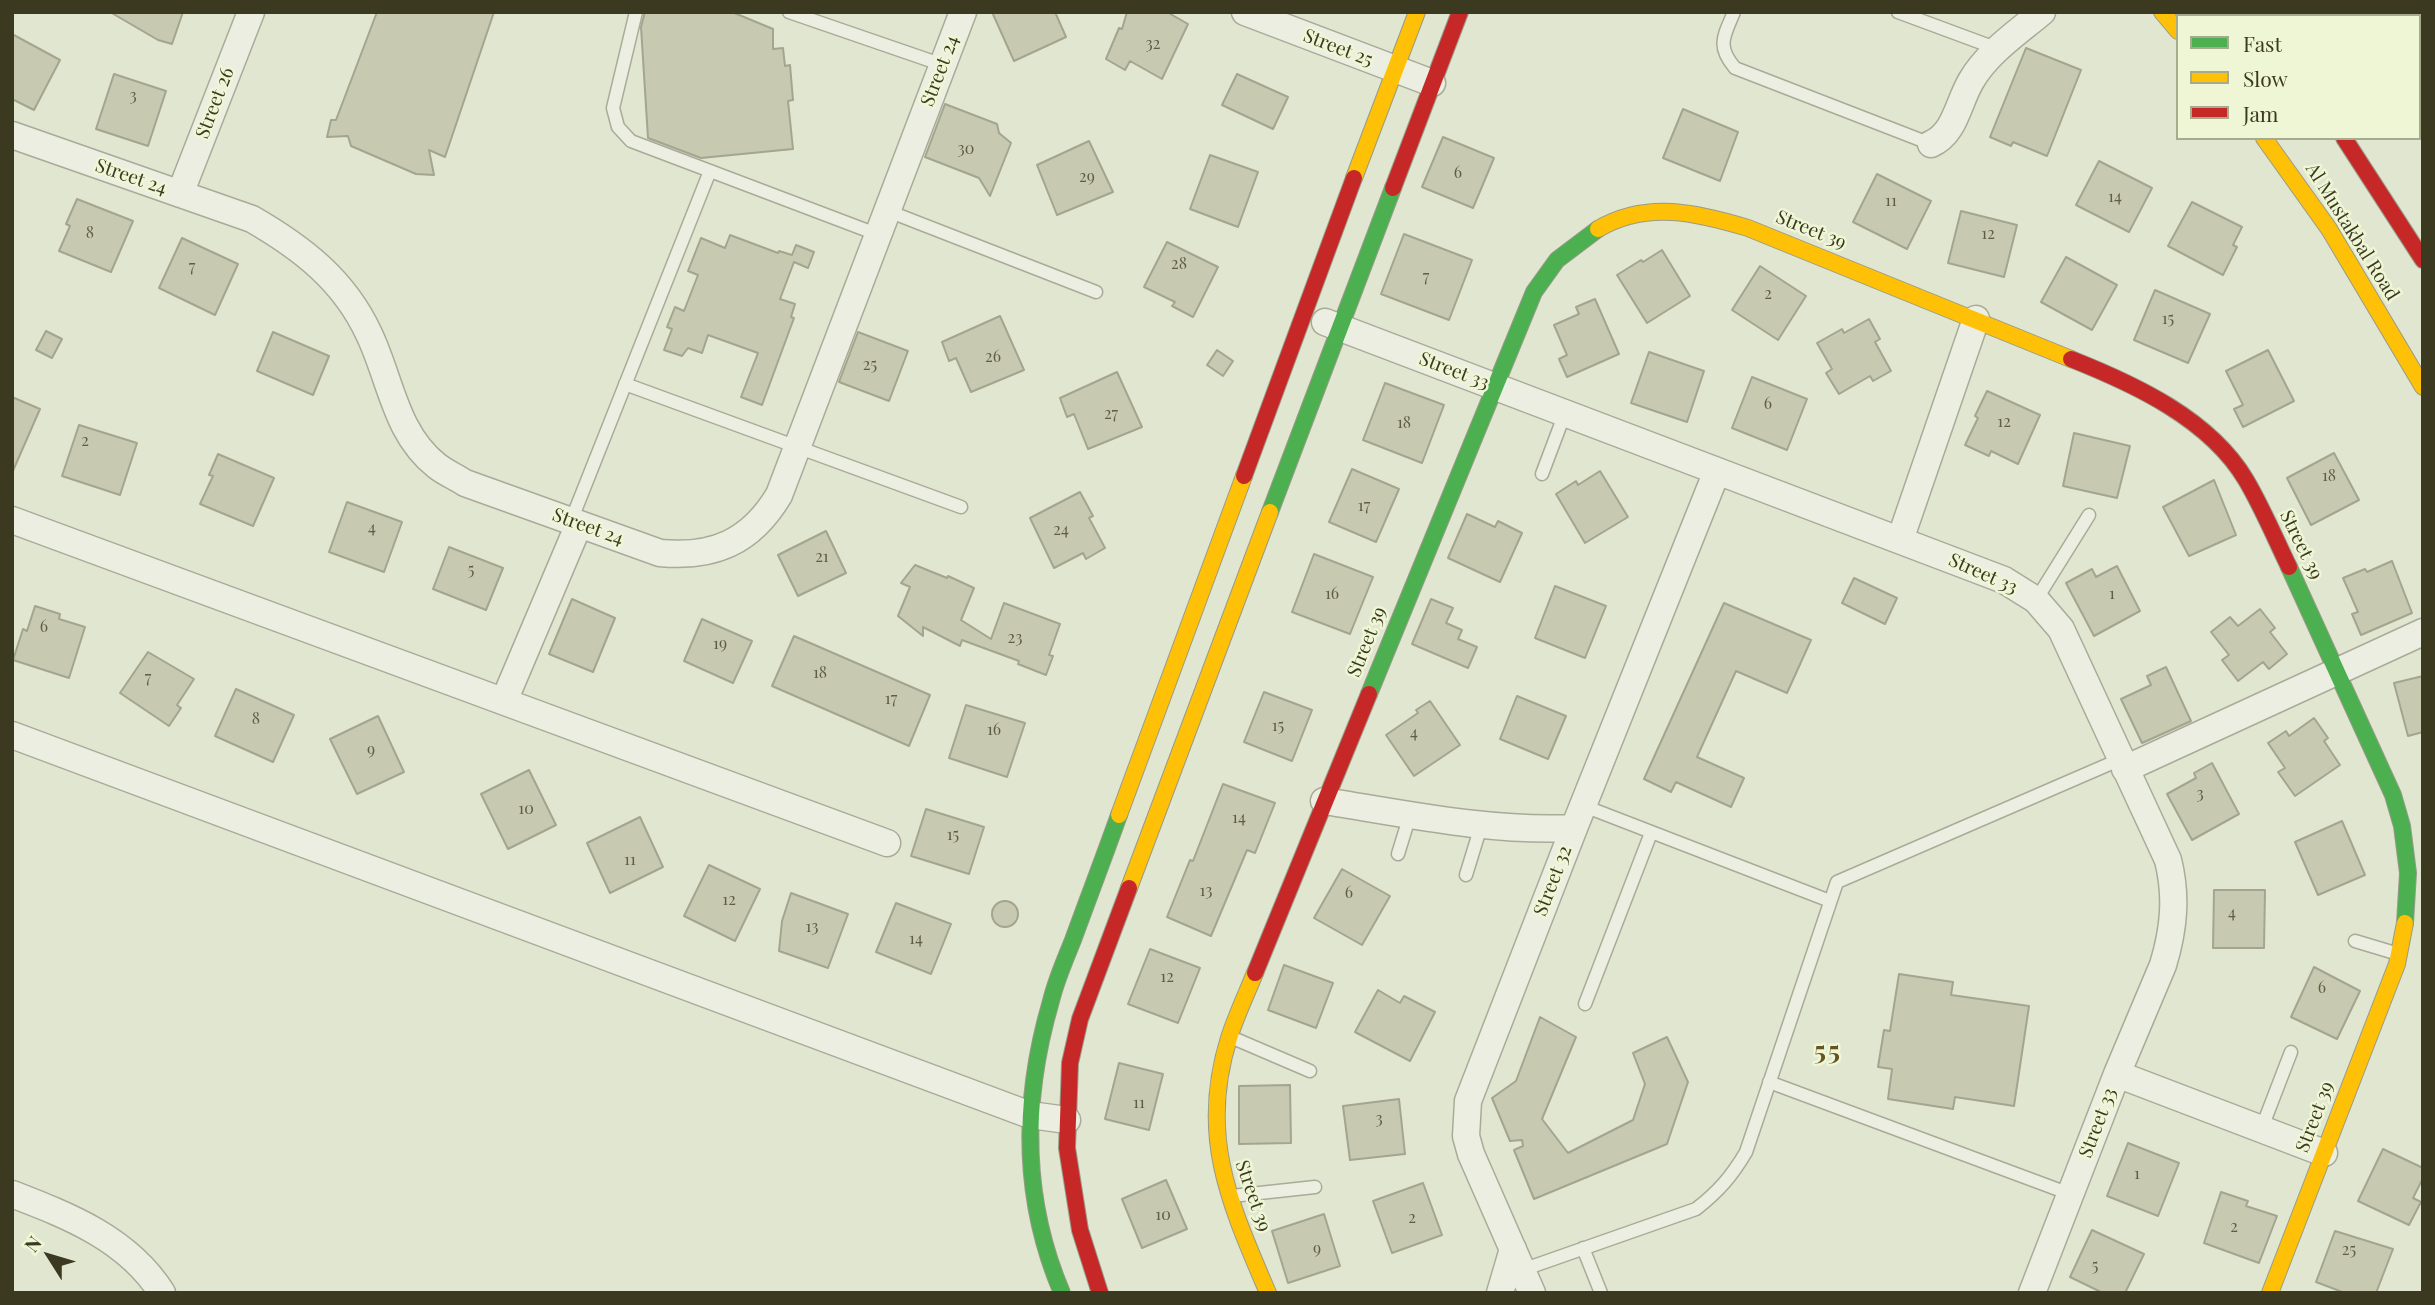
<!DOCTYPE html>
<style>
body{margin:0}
#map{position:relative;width:2435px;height:1305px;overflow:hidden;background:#e1e6d0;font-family:"Playfair Display",serif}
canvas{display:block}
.frame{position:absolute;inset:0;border:14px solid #3b3a20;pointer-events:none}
.legend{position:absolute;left:2176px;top:14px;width:245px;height:126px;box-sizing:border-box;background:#eff6d6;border:2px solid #a7ab8d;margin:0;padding:9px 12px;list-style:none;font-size:21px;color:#3b3a20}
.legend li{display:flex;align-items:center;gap:14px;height:35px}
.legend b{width:35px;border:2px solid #a7ab8d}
.north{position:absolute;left:14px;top:1221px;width:70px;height:70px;-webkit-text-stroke:5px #eff6d6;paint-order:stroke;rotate:307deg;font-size:19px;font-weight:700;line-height:28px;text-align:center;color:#3b3a20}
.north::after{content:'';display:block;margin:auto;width:24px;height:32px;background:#3b3a20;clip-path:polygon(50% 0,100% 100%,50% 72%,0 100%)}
</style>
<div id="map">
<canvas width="2435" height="1305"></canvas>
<div class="frame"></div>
<ul class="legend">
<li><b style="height:9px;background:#4caf50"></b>Fast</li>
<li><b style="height:9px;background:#ffc107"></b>Slow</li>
<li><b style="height:9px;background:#c62828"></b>Jam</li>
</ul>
<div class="north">N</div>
</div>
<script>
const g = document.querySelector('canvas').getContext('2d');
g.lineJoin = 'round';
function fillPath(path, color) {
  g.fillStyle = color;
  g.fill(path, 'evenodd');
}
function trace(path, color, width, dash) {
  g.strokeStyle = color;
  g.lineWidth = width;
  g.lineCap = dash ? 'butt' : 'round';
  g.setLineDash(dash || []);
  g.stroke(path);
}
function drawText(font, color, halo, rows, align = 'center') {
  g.font = font + ' "Playfair Display",serif';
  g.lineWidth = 5;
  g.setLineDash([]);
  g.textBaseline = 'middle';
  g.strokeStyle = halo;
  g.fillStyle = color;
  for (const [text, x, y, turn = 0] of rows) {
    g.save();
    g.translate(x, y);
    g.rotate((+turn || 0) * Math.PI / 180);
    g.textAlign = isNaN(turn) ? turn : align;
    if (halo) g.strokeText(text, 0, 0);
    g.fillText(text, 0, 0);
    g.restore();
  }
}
const building = new Path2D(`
 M110 12H183L172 44 158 40Z
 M377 12H494L445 157 429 150 434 175 416 174 351 146 348 136 327 137 331 120H336Z
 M645 12H732L773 29V49L783 48 785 66 790 65 793 100 788 101 793 149 701 158 648 138 641 27Z
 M992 12H1055L1066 37 1014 61Z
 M1127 12H1167L1188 24 1162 79 1130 61 1125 70 1106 59 1119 28 1122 29Z
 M12 34 60 60 34 110 12 99Z
 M2026 48 2081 70 2047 156 2013 142 2011 146 1990 137Z
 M114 74 166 91 148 146 96 129Z
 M1237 74 1288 97 1273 129 1222 105Z
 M945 104 997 124 999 133 1011 143 990 196 979 178 925 157Z
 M1683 109 1738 132 1720 181 1663 158Z
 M1443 137 1494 158 1473 208 1422 187Z
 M1089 141 1113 192 1057 215 1037 165Z
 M1210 155 1258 172 1238 227 1190 209Z
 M2099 161 2152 188 2129 232 2076 205Z
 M1877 174 1931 201 1907 249 1853 222Z
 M77 199 133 221 111 272 59 251 70 226 66 224Z
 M2192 202 2242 227 2233 245 2237 247 2223 275 2168 246Z
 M1961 211 2017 225 2004 277 1948 263Z
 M1404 234 1472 260 1449 320 1381 294Z
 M730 235 778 253 779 251 792 255 796 245 814 252 808 268 794 262 780 299 795 304 791 317 794 318 762 405 741 397 758 353 708 335 702 353 688 348 682 356 664 350 672 329 667 327 675 307 684 311 698 275 688 271 701 238 725 248Z
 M182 238 238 264 215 315 159 288Z
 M1167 242 1218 267 1193 317 1172 306 1175 302 1144 287Z
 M1662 250 1690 296 1647 323 1617 275 1641 260 1643 262Z
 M2066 257 2117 285 2092 330 2041 302Z
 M1760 266 1806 296 1778 340 1732 310Z
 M2155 290 2210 314 2188 363 2134 340Z
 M1595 299 1619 354 1567 377 1559 359 1567 355 1554 325 1579 314 1576 307Z
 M1000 316 1024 370 971 392 956 358 949 361 942 342Z
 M1869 319 1880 339 1875 342 1891 371 1873 381 1870 376 1839 394 1826 373 1832 369 1817 343 1842 329 1844 333Z
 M46 331 62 339 52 358 36 350Z
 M273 332 329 356 313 395 257 371Z
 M858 332 908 351 889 401 839 382Z
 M1217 350 1233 361 1223 376 1207 365Z
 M2268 350 2294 401 2243 427 2234 409 2243 405 2226 371Z
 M1649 352 1704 371 1687 422 1631 403Z
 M1117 372 1142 427 1088 449 1074 414 1067 417 1060 398Z
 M1752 377 1807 399 1787 450 1732 428Z
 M1385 383 1444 405 1422 463 1363 440Z
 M1987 391 2040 415 2018 464 1991 451 1989 456 1965 445 1978 418 1975 416Z
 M12 397 40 409 12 473Z
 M79 425 137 443 120 495 62 476Z
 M2074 433 2130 446 2117 498 2063 486Z
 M2334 453 2359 500 2311 525 2287 478Z
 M218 454 274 478 253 526 200 504 213 476 209 475Z
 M1352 469 1399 489 1376 542 1329 522Z
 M1600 471 1628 517 1585 543 1556 494 1576 481 1578 485Z
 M2214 480 2236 535 2189 556 2163 507Z
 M1080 492 1093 516 1089 518 1105 548 1086 559 1083 553 1054 568 1030 518Z
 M347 502 402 522 384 572 329 552Z
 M1467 514 1495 527 1498 521 1522 533 1500 582 1448 558Z
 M826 531 846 573 798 596 778 555Z
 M449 547 503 568 486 610 433 589Z
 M1314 554 1373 577 1350 634 1292 612Z
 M2392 561 2412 613 2361 635 2352 614 2358 612 2343 578 2365 569 2367 572Z
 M915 565 947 578 948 576 974 588 961 620 991 639 1004 603 1060 624 1049 655 1053 656 1046 675 1018 664 1019 661 962 640 960 646 923 627V636L898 616 910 587 901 583Z
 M2117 566 2140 611 2094 636 2066 583 2092 569 2096 577Z
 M1854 578 1897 598 1885 624 1842 603Z
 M1555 586 1606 606 1585 658 1535 638Z
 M572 599 615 618 593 672 549 654Z
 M1431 599 1453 608 1446 623 1462 630 1458 639 1477 647 1468 668 1412 644Z
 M1724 603 1811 640 1787 693 1736 671 1697 757 1744 778 1731 807 1676 782 1671 792 1644 779Z
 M35 606 60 614 59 619 85 627 69 678 13 660 23 629 27 631Z
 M2260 609 2275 628 2270 632 2287 654 2269 669 2263 662 2238 681 2222 660 2229 655 2211 632 2230 617 2238 626Z
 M702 619 752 641 733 683 684 661Z
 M794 636 930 695 909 746 772 686Z
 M148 652 194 679 177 705 181 708 169 726 120 693Z
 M2166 667 2191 721 2142 743 2121 699 2151 685 2147 676Z
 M2423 676V732L2408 736 2394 683Z
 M236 689 294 715 273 762 215 736Z
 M1264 692 1312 710 1292 761 1244 742Z
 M1517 696 1566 716 1548 759 1500 739Z
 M1430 701 1460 745 1414 776 1386 735 1418 713 1416 710Z
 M966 705 1025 723 1007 777 949 758Z
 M378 716 404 772 357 794 330 739Z
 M2314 718 2328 738 2324 741 2340 765 2295 796 2278 772 2285 768 2268 743 2286 731 2289 736Z
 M2212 763 2239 814 2192 840 2167 794 2196 778 2194 773Z
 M529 770 556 825 508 849 481 794Z
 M1223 784 1275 803 1255 853 1247 850 1211 936 1167 917 1190 860 1193 861Z
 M926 809 984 827 969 874 911 856Z
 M640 817 663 867 610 893 587 843Z
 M2342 821 2365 875 2318 895 2295 842Z
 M709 865 760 889 735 941 684 916Z
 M1342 869 1390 896 1362 945 1314 918Z
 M2214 890H2265L2264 948H2213Z
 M791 893 848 914 828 968 779 951 782 921Z
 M992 914a13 13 0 1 1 26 0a13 13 0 1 1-26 0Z
 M896 903 951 924 931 974 876 952Z
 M1150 949 1200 968 1178 1023 1128 1004Z
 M1284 965 1333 983 1316 1028 1268 1010Z
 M2314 967 2360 991 2337 1039 2291 1017Z
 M1899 974 1953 982 1951 995 2029 1006 2014 1106 1955 1097 1953 1109 1888 1099 1892 1069 1878 1067 1884 1030 1890 1031Z
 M1378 990 1400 1003 1404 996 1435 1012 1410 1061 1355 1032Z
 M1540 1017 1576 1037 1542 1119 1568 1153 1633 1120 1645 1084 1633 1053 1667 1037 1688 1082 1667 1144 1534 1199 1514 1150 1523 1146 1522 1140 1510 1141 1492 1098 1516 1081Z
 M1119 1063 1163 1074 1149 1130 1105 1119Z
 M1290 1085 1291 1143 1239 1144V1086Z
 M1399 1099 1405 1154 1350 1160 1343 1106Z
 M2128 1143 2179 1163 2158 1216 2107 1196Z
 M2383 1149 2423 1168V1178L2413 1198 2421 1202 2409 1225 2358 1201Z
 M1166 1180 1187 1229 1142 1248 1122 1199Z
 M1423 1183 1442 1235 1392 1253 1373 1201Z
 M2221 1192 2248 1201 2246 1206 2277 1216 2259 1263 2204 1243Z
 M1324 1214 1340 1266 1288 1283 1272 1231Z
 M2092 1230 2144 1254 2125 1293H2103L2070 1277Z
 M2335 1231 2393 1249 2376 1293H2345L2316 1282Z`);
const lane = new Path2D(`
 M636 12 613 108 618 127 631 141 879 235
 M789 12 943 65
 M1734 12C1724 36 1716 46 1735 68L1931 144
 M1898 12 1998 49
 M888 211 1096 292
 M625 384 961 507
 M1542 474 1565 413
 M571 521 710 171
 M2036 600 2089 515
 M1584 806 1830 901
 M1398 854 1410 815
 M1466 875 1481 826
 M2355 941 2395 953
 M1585 1004 1651 833
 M1233 1038 1310 1071
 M1769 1082 2070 1194
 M2261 1130 2291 1052
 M1232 1196 1315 1187
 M1583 1248 1601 1293
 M1522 1270 1696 1209C1718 1192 1732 1176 1746 1152L1837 882 2121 759`);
const street = new Path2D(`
 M1245 12 1432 83
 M12 135 252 219C302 248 344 280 369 334 391 380 395 433 437 466 446 473 456 477 465 483L660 553C714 558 751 542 779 495L963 12
 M1931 144C1955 134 1958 103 1971 81 1987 53 2017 33 2042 12
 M180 194 251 12
 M1325 322 2004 580 2036 600 2061 629 2168 860C2177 896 2174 929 2163 965L2117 1074 2032 1293
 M12 520 887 843
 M1900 540 1976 319
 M504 701 579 524
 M12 735 1030 1115 1067 1120
 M2125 769 2423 632
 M1324 801C1407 814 1490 832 1574 828
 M2117 1074 2324 1153
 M12 1194C69 1216 128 1239 162 1293
 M1500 1293 1513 1249
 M1532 1293 1471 1154 1466 1136 1468 1101 1574 828 1717 471`);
const fast = new Path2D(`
 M1270 512 1393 188
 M2289 567 2393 795 2402 826 2408 873 2405 923
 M1369 694 1534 292 1557 260 1598 229
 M1062 1293C1021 1197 1022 1100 1051 1001 1056 980 1065 960 1073 940 1088 899 1104 857 1119 815`);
const slow = new Path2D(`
 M2162 12 2178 31
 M2264 138 2329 229 2423 387
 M1354 178 1417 12
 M1598 229C1647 200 1698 213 1748 228L2071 359
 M1119 815 1244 476
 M1129 888 1270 512
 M1255 973C1246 995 1236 1016 1229 1038 1198 1136 1230 1204 1268 1293
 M2270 1293 2397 964 2405 923`);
const jam = new Path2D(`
 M2245 12 2248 16
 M2344 138 2423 260
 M1393 188 1460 12
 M2071 359C2134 384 2210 419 2246 480 2262 507 2275 538 2289 567
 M1244 476 1354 178
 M1255 973 1369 694
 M1100 1293 1080 1230 1067 1148 1070 1063 1080 1019 1129 888`);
const numberNames = [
 ["32",1153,44],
 ["3",133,96],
 ["30",966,149],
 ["6",1458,173],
 ["29",1087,177],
 ["14",2115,197],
 ["11",1891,201],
 ["8",90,233],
 ["12",1988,234],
 ["28",1179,264],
 ["7",192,267],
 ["7",1426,277],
 ["2",1768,294],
 ["15",2168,319],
 ["26",993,357],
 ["25",870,365],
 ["6",1768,404],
 ["27",1111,414],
 ["12",2004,422],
 ["18",1404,423],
 ["2",85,441],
 ["18",2329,476],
 ["17",1364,506],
 ["4",372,528],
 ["24",1061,530],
 ["21",822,557],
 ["5",471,570],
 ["16",1332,594],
 ["1",2112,594],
 ["6",44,627],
 ["23",1015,638],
 ["19",720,644],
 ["18",820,673],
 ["7",148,678],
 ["17",891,699],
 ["8",256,719],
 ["15",1278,726],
 ["16",994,730],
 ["4",1414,733],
 ["9",371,750],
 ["3",2200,794],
 ["10",526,809],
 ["14",1239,818],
 ["15",953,835],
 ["11",630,860],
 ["13",1206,891],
 ["6",1349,893],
 ["12",729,900],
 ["4",2232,913],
 ["13",812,927],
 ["14",916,939],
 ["12",1167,977],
 ["6",2322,988],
 ["11",1139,1103],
 ["3",1379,1119],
 ["1",2137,1174],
 ["10",1163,1215],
 ["2",1412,1218],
 ["2",2234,1227],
 ["9",1317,1249],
 ["25",2349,1250],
 ["5",2095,1266]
];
const streetNames = [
 ["Street 25",1338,48,21],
 ["Street 24",940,71,-69],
 ["Street 26",215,103,-69],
 ["Street 24",131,177,19],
 ["Street 39",1811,230,22],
 ["Al Mustakbal Road",2352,232,58],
 ["Street 33",1454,371,21],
 ["Street 24",588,527,20],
 ["Street 39",2301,545,64],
 ["Street 33",1983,574,24],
 ["Street 39",1367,642,-68],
 ["Street 32",1553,881,-69],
 ["Street 39",2315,1117,-69],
 ["Street 33",2098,1123,-69],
 ["Street 39",1253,1196,71]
];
const districtNames = [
 ["55",1828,1052]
];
fillPath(building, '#c8c9b1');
trace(building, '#a4a58f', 2);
trace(lane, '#a9ab98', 15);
trace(street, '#a9ab98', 29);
trace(fast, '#989b88', 18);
trace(slow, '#989b88', 18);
trace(jam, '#989b88', 18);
trace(lane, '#ebeee1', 12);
trace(street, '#ebeee1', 26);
trace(fast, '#4caf50', 16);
trace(slow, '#ffc107', 16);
trace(jam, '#c62828', 16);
drawText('16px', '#5e5e44', null, numberNames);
drawText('19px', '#3b3a20', '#eff6d6', streetNames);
g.letterSpacing = '2px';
drawText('bold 26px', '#67531f', '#eff6d6', districtNames);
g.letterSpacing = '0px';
</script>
